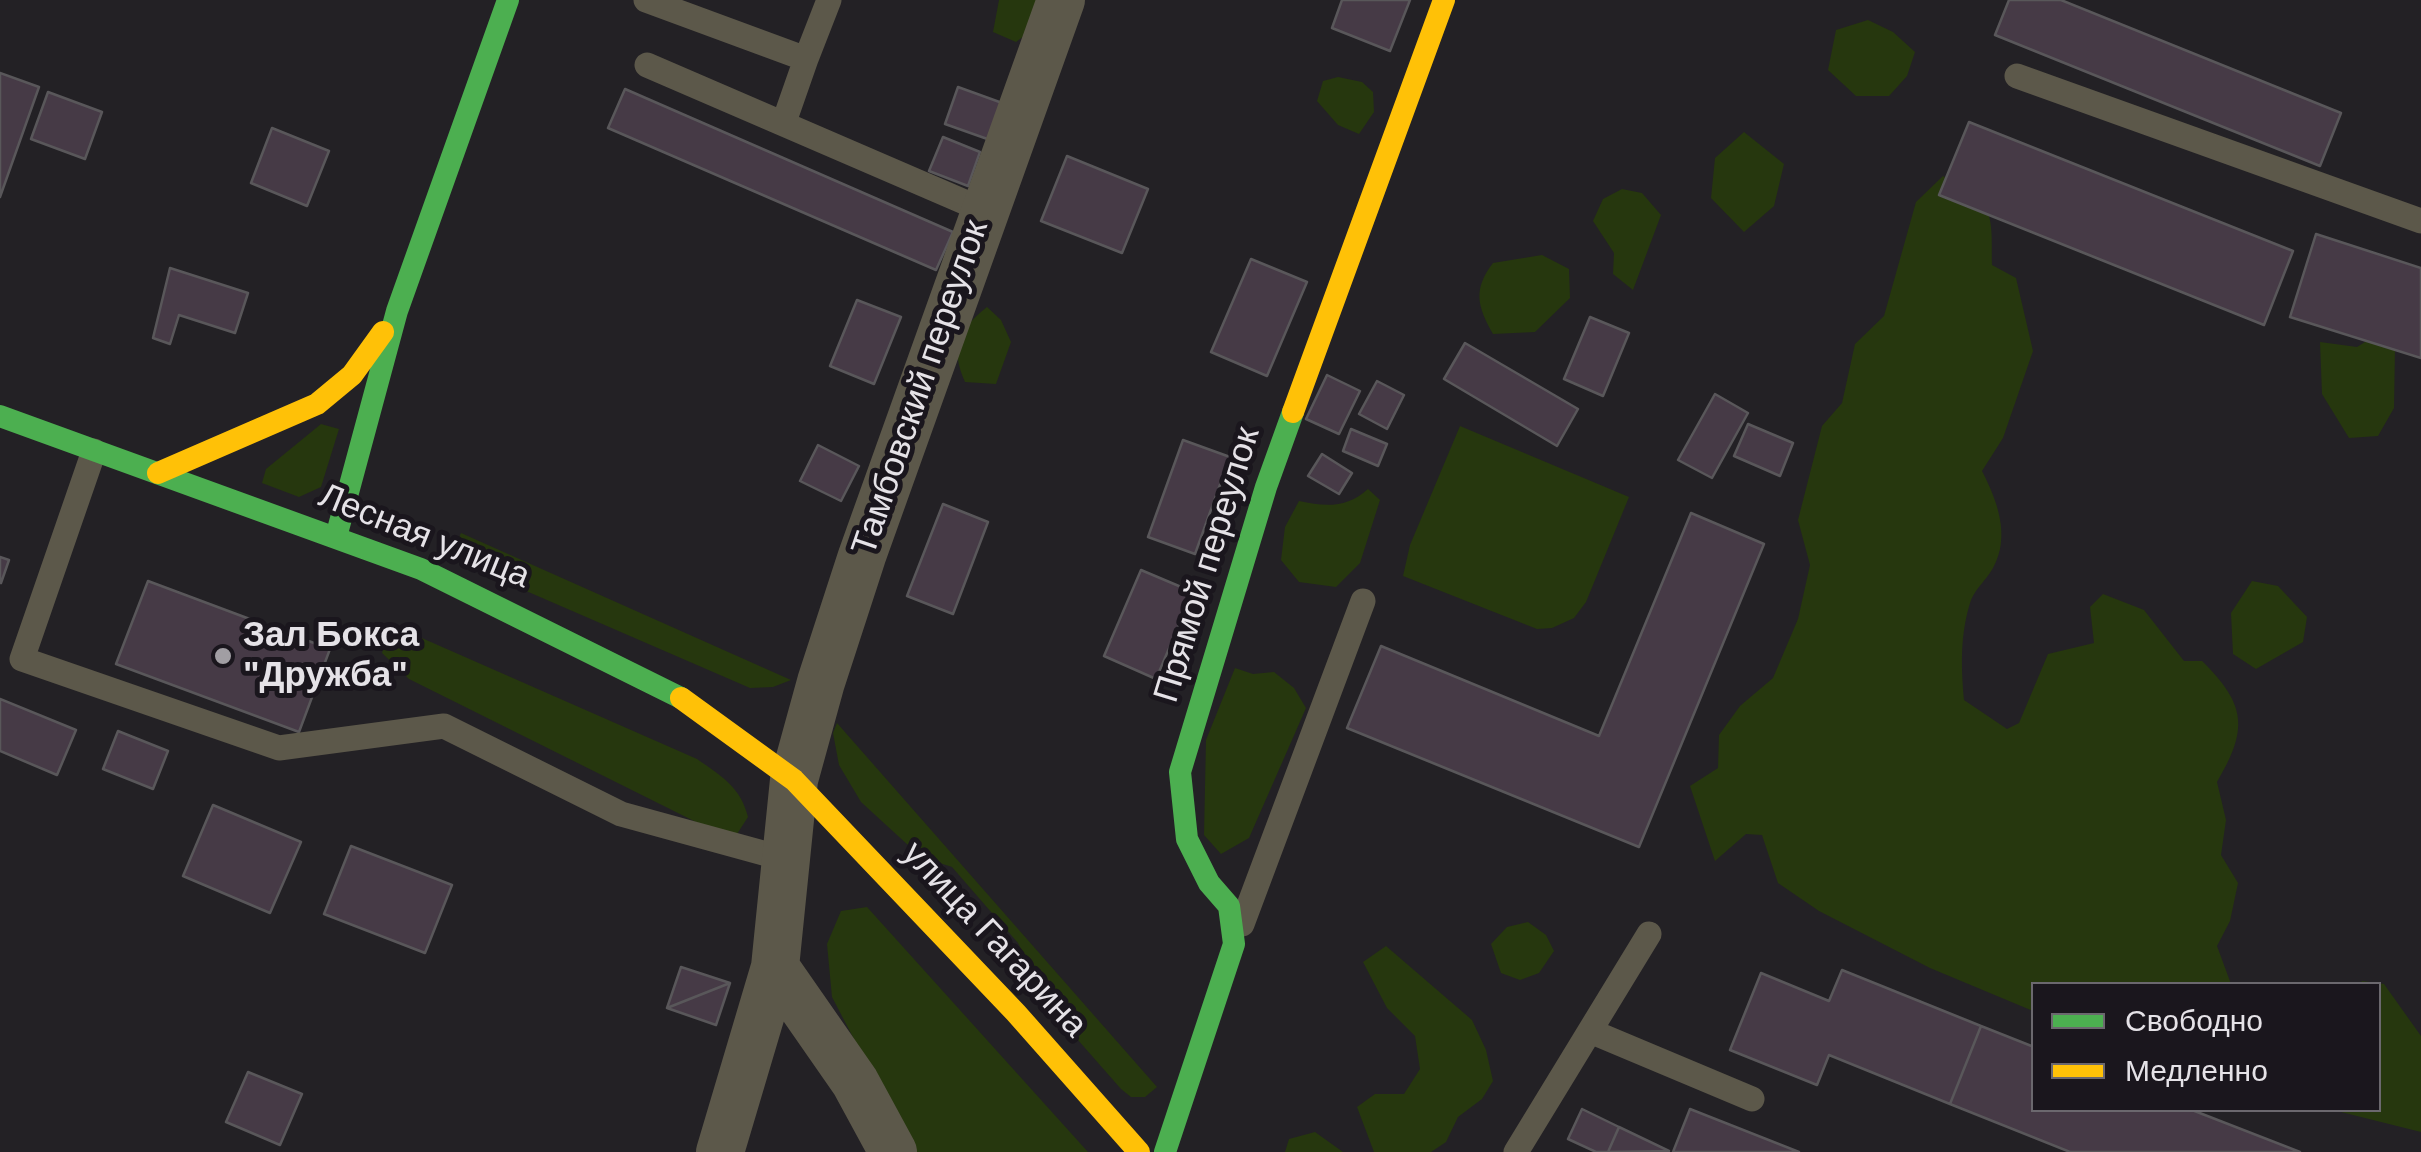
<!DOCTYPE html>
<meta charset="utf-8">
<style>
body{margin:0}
#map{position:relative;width:2421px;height:1152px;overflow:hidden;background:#232125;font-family:Helvetica,sans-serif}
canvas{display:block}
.legend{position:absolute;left:2031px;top:982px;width:350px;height:130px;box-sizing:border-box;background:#1a161d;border:2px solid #6b686e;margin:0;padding:12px 18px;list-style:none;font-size:30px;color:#e5e2e7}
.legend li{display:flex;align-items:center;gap:20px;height:50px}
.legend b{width:50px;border:2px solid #6b686e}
</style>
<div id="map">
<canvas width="2421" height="1152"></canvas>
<ul class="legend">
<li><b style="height:12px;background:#4caf50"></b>Свободно</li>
<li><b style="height:12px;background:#ffc107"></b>Медленно</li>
</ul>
</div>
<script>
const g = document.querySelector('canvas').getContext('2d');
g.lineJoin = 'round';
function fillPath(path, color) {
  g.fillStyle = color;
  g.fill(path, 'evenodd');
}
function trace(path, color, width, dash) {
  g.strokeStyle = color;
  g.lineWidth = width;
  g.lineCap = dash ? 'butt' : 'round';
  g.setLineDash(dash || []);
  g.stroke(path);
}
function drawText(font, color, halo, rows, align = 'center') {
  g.font = font + ' Helvetica,sans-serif';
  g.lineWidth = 10;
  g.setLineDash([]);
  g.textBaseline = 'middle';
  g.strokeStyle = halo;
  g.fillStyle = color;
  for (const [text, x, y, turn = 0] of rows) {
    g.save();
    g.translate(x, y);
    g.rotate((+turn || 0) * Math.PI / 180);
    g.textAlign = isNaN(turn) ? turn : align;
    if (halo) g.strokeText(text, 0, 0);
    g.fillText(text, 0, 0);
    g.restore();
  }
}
const green = new Path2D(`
 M999 0H1042L1032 30 1016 42 993 32Z
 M1868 20 1893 32 1915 52 1907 76 1889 96H1856L1828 70 1836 30Z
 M1338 77 1362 82 1373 92 1374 112 1359 134 1338 125 1317 101 1323 81Z
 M1744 132 1784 164 1774 206 1744 232 1711 198 1715 158Z
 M1943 176C1994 208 1992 206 1992 265L2016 278 2033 351 2003 438 1982 471C1997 500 2011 536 1993 568 1987 579 1976 588 1971 600 1960 634 1961 665 1964 700L2007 729 2019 723 2048 654 2094 643 2090 607 2103 594 2144 610 2184 661H2202C2247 705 2248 730 2217 782L2226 820 2221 855 2238 883 2230 921 2217 946 2231 984H2034L2033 1011 1930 968 1819 911 1778 883 1762 835 1746 834 1715 861 1690 786 1718 768 1719 735 1740 706 1773 678 1798 619 1810 565 1798 520 1822 426 1842 403 1855 344 1884 316 1916 202Z
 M1622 189 1642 193 1661 215 1633 290 1613 274 1614 253 1593 221 1603 199Z
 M1542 255 1569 269 1570 298 1535 332 1493 334C1477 306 1473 289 1493 263Z
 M987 307 1001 320 1011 342 996 384 965 382C950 348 958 330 987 307Z
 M2378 334 2395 347 2394 408 2378 436 2349 438 2322 394 2320 342 2357 347Z
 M321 424 339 429 321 487 299 497 262 483 266 469Z
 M1460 426 1629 497 1586 602 1574 618 1552 628 1537 629 1403 576 1410 545Z
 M1368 489 1380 500 1360 563 1336 587 1299 582 1281 560 1285 527 1299 501C1326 507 1347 508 1368 489Z
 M461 533 791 680 773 687 750 688 450 558Z
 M2252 581 2278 586 2307 617 2303 642 2256 669 2233 654 2231 613Z
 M399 628 697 759C722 776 741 788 748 817L737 834 702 825 409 679 382 653 388 631Z
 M1235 668 1253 674 1274 672 1294 688 1306 708 1249 838 1221 854 1204 835 1206 740Z
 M837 723 1157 1087 1145 1097H1131L1121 1089 1056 1015 1018 943 952 867 921 857 861 802 839 765 833 733Z
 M867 907 1088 1152H913L832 997 827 944 841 911Z
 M1528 922 1546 935 1554 951 1539 973 1520 980 1501 973 1491 944 1507 927Z
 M1386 946 1472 1020 1486 1050 1493 1081 1482 1099 1458 1117 1446 1142 1431 1152H1374L1357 1107 1375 1094H1404L1420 1069 1415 1036 1387 1008 1363 962Z
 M2362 981 2384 984 2421 1036V1132L2333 1110H2378V984H2360Z
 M1315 1132 1343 1152H1285L1289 1139Z`);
const building = new Path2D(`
 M1342 0H1410L1390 51 1332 28Z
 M2009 0H2061L2341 113 2320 166 1995 35Z
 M0 73 39 87 0 197Z
 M958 87 1005 104 993 141 945 124Z
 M625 89 953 232 936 270 608 128Z
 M48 92 102 112 85 159 31 139Z
 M1969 122 2293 251 2264 325 1939 195Z
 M272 128 329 151 307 206 251 183Z
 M943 137 980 152 968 186 929 171Z
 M1067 156 1148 189 1122 253 1041 221Z
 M2316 234 2421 268V358L2290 317Z
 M1251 259 1307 282 1267 376 1211 352Z
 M170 268 248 293 235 333 179 315 170 344 153 338Z
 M857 300 901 317 874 384 830 366Z
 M1590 317 1629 333 1603 396 1564 379Z
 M1465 343 1578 409 1557 446 1444 379Z
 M1327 375 1360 391 1339 434 1306 419Z
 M1377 381 1404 395 1387 429 1359 414Z
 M1715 394 1748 413 1712 478 1678 460Z
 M1748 424 1793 443 1780 476 1734 456Z
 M1351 429 1387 444 1378 466 1343 451Z
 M1183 440 1230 457 1195 554 1148 537Z
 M818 445 859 466 841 501 800 481Z
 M1322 454 1352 473 1339 494 1308 476Z
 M943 504 988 522 953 614 907 596Z
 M1691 513 1764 544 1639 847 1347 728 1381 646 1599 736Z
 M0 557 9 560 1 583H0Z
 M1141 570 1193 592 1156 679 1104 656Z
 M148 581 330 649 299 732 116 664Z
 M0 699 76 730 57 775 0 751Z
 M118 731 168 751 153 789 103 769Z
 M213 805 301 842 270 913 183 876Z
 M351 846 452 885 425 953 324 914Z
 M681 967 730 983 667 1008Z
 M1842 970 1981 1026 1950 1104 1829 1055 1817 1085 1730 1050 1761 973 1829 1001Z
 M730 983 716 1025 667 1008Z
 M1981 1026 2034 1047V1110H2192L2300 1152H2070L1950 1104Z
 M248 1072 302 1094 280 1145 226 1122Z
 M1582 1109 1619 1127 1608 1152H1596L1568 1139Z
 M1690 1109 1799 1152H1673Z
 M1619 1127 1669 1151 1608 1152Z`);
const lane = new Path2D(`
 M646 0 806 59 829 0
 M647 65 983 210
 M2017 76 2421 221
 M784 122 806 59
 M94 451 22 659 279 748 444 726 621 814 785 859
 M1242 924 1363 601
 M1590 1031 1752 1099
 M1516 1152 1649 934`);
const street = new Path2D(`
 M775 967 855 1082 893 1152
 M720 1152 775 967 794 780 821 682 862 556 1061 0`);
const fast = new Path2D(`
 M0 416 421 569 681 698
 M336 537 397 311 508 0
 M1165 1152 1234 944 1229 906 1209 883 1187 839 1180 772 1266 487 1293 412`);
const slow = new Path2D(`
 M1293 412 1444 0
 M158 473 317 404 352 375 383 332
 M681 698 794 780 1016 1013 1139 1152`);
const markers = [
 [223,656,10,"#a19ea3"]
];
const streetNames = [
 ["Тамбовский переулок",921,388,-71],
 ["Лесная улица",424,537,22],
 ["Прямой переулок",1208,565,-73],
 ["улица Гагарина",994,940,47]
];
const poiNames = [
 ["Зал Бокса",243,636],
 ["\"Дружба\"",243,676]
];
fillPath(green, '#26370e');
fillPath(building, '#463a46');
trace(building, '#59575a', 2.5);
trace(lane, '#5c584a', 25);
trace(street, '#5c584a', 48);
trace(fast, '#4caf50', 22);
trace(slow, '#ffc107', 22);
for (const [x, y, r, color] of markers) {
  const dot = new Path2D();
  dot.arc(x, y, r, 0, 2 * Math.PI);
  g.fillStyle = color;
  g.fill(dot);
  trace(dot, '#1a161d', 4);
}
drawText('35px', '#e5e2e7', '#1a161d', streetNames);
drawText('bold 35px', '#e5e2e7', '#1a161d', poiNames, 'left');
</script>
